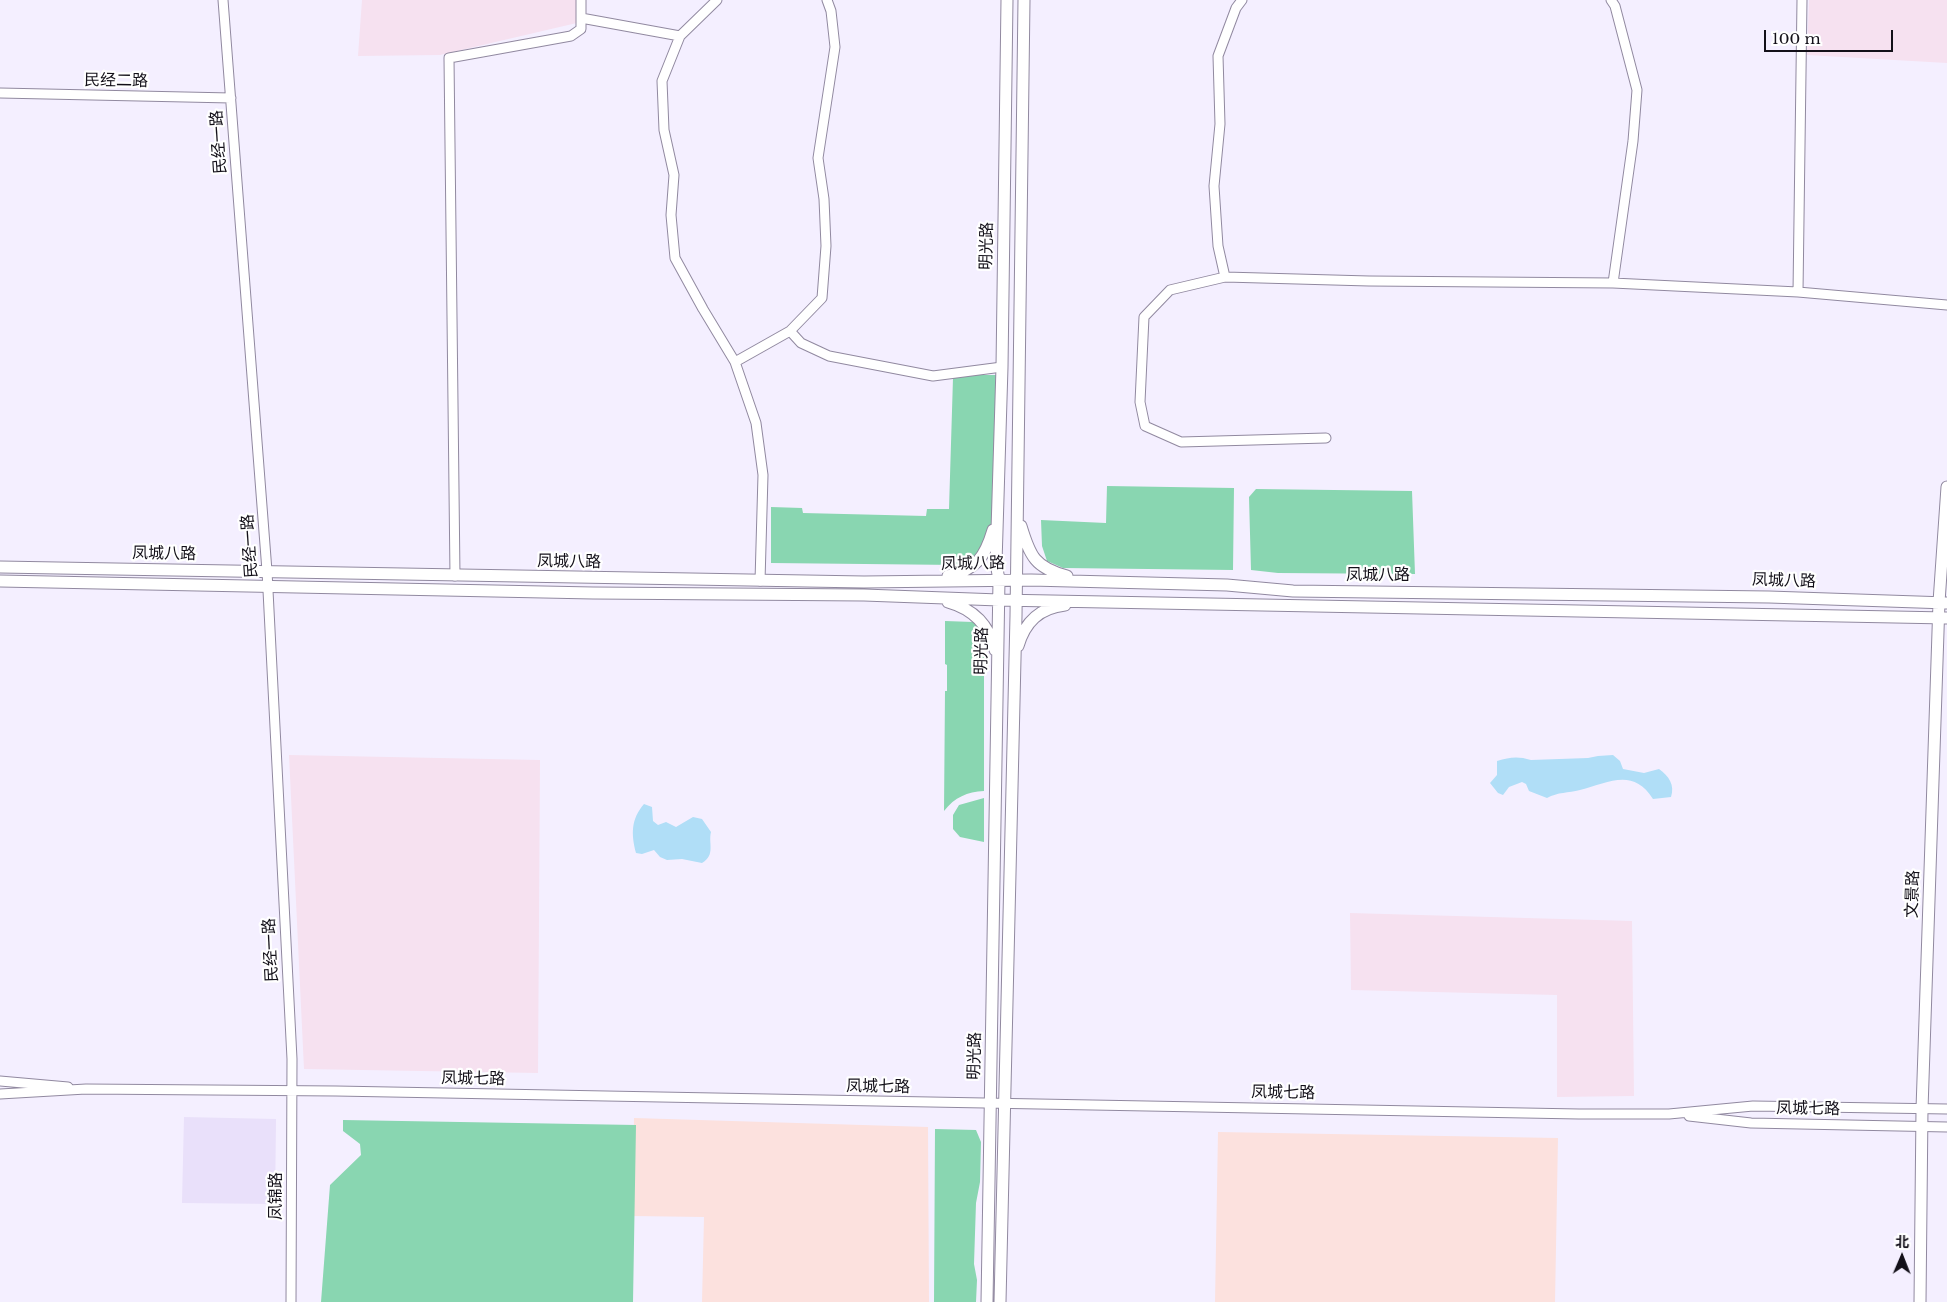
<!DOCTYPE html>
<meta charset="utf-8">
<style>
body{margin:0}
#map{position:relative;width:1947px;height:1302px;overflow:hidden;background:#f4efff;font-family:"Libre Baskerville","Noto Sans SC",serif}
canvas{display:block}
.north{position:absolute;left:1877px;top:1232px;width:50px;height:50px;-webkit-text-stroke:4px #fff;paint-order:stroke;rotate:1deg;font-size:14px;font-weight:700;line-height:20px;text-align:center;color:#131019}
.north::after{content:'';display:block;margin:auto;width:18px;height:22px;background:#131019;clip-path:polygon(50% 0,100% 100%,50% 72%,0 100%)}
.scale{position:absolute;left:1764px;top:30px;width:129px;height:22px;box-sizing:border-box;border:2px solid #131019;border-top:0;padding-left:6px;font-size:15px;line-height:18px;white-space:nowrap;color:#131019;-webkit-text-stroke:4px #fff;paint-order:stroke}
</style>
<div id="map">
<canvas width="1947" height="1302"></canvas>
<div class="north">北</div>
<div class="scale">100 m</div>
</div>
<script>
const g = document.querySelector('canvas').getContext('2d');
g.lineJoin = 'round';
function fillPath(path, color) {
  g.fillStyle = color;
  g.fill(path, 'evenodd');
}
function trace(path, color, width, dash) {
  g.strokeStyle = color;
  g.lineWidth = width;
  g.lineCap = dash ? 'butt' : 'round';
  g.setLineDash(dash || []);
  g.stroke(path);
}
function drawText(font, color, halo, rows, align = 'center') {
  g.font = font + ' "Libre Baskerville","Noto Sans SC",serif';
  g.lineWidth = 4.5;
  g.setLineDash([]);
  g.textBaseline = 'middle';
  g.strokeStyle = halo;
  g.fillStyle = color;
  for (const [text, x, y, turn = 0] of rows) {
    g.save();
    g.translate(x, y);
    g.rotate((+turn || 0) * Math.PI / 180);
    g.textAlign = isNaN(turn) ? turn : align;
    if (halo) g.strokeText(text, 0, 0);
    g.fillText(text, 0, 0);
    g.restore();
  }
}
const built = new Path2D(`
 M184 1117 276 1119 275 1204 182 1203Z`);
const industrial = new Path2D(`
 M634 1118 928 1127 929 1302H702L704 1217 632 1216Z
 M1218 1132 1558 1138 1555 1302H1215Z`);
const education = new Path2D(`
 M362 0H580L581 22 440 55 358 56Z
 M1809 0H1947V63L1807 55Z
 M289 755 540 760 538 1073 304 1069Z
 M1350 913 1632 921 1634 1096 1557 1097V995L1351 990Z`);
const green = new Path2D(`
 M974 375H996L993 536 979 563 958 565 771 563V507L802 508 803 513 926 516 927 509H949L953 378Z
 M1107 486 1234 488 1233 570 1063 568 1047 561 1042 546 1041 520 1106 523Z
 M1256 489 1412 491 1415 574 1278 573 1251 570 1249 497Z
 M945 621 973 622 976 624 984 636V791C967 792 955 797 944 811L945 691H947V665L945 664Z
 M984 798V842L960 837 953 829V815L959 805Z
 M343 1120 636 1125 633 1302H321L330 1185 361 1155 360 1144 343 1131Z
 M935 1129 976 1130 981 1142 980 1182 976 1203 974 1264 977 1280 976 1302H934Z`);
const water = new Path2D(`
 M1613 755 1620 761 1623 769 1644 773 1659 769C1669 776 1675 785 1671 797L1653 799C1633 767 1608 783 1580 790 1568 793 1558 792 1547 798L1529 791 1526 784 1522 782 1509 787 1503 795 1498 793 1490 783 1497 775V761C1510 757 1518 756 1531 760L1588 758 1598 756Z
 M644 804 652 807 653 821 658 825 666 822 676 827 693 817 702 819 711 832C708 843 716 855 702 863L682 859 667 860 660 857 654 850 642 854 636 853C631 834 631 819 644 804Z`);
const minor = new Path2D(`
 M223 0 267 571 292 1059 291 1302
 M717 0 680 36 662 81 664 130 674 175 671 215 675 258 703 309 735 362 756 423 763 475 760 581
 M1611 0 1615 6 1637 90 1633 141 1613 283
 M1802 0 1798 292 1947 305
 M581 18 680 36
 M0 93 231 98
 M1225 277 1218 246 1214 186 1220 124 1218 56 1236 8 1242 0
 M790 331 801 343 829 356 933 376 1002 367
 M735 362 790 331 822 298 826 246 824 199 818 158 835 47 831 11 827 0
 M1326 438 1181 442 1145 426 1140 402 1144 317 1170 290 1225 277 1369 281 1613 283 1798 292
 M455 576 449 58 571 36 581 29V0
 M0 1081 68 1087
 M0 1094 86 1089 336 1091 1579 1114H1669L1753 1106 1947 1109
 M1689 1116 1751 1123 1947 1127`);
const major = new Path2D(`
 M1021 526C1030 556 1035 568 1067 576
 M0 567 864 582 1031 580 1227 585 1293 591 1769 597 1947 603
 M948 576C976 570 985 557 993 530
 M0 581 593 593 864 595 999 600 1947 618
 M948 602C973 609 989 625 995 650
 M1018 646C1025 622 1039 608 1065 605
 M987 1302 999 580 996 563 1002 367 1007 0
 M1000 1302 1016 616 1024 0
 M1920 1302 1922 1109 1939 602 1947 487`);
const streetNames = [
 ["民经二路",116,81,1],
 ["民经一路",219,142,-94],
 ["明光路",987,246,-89],
 ["民经一路",250,546,-94],
 ["凤城八路",164,554,1],
 ["凤城八路",569,562,1],
 ["凤城八路",973,564,-1],
 ["凤城八路",1378,575],
 ["凤城八路",1784,581,2],
 ["明光路",982,651,-89],
 ["文景路",1913,894,-88],
 ["民经一路",271,950,-93],
 ["明光路",975,1056,-89],
 ["凤城七路",473,1079,1],
 ["凤城七路",878,1087,1],
 ["凤城七路",1283,1093,1],
 ["凤城七路",1808,1109,1],
 ["凤锦路",276,1196,-90]
];
fillPath(built, '#e9e0fa');
fillPath(industrial, '#fce1de');
fillPath(education, '#f6e1f0');
fillPath(green, '#89d6b1');
fillPath(water, '#b0def7');
trace(minor, '#9189a0', 11);
trace(major, '#9189a0', 13);
trace(minor, '#fff', 9);
trace(major, '#fff', 11);
drawText('16px', '#131019', '#fff', streetNames);
</script>
